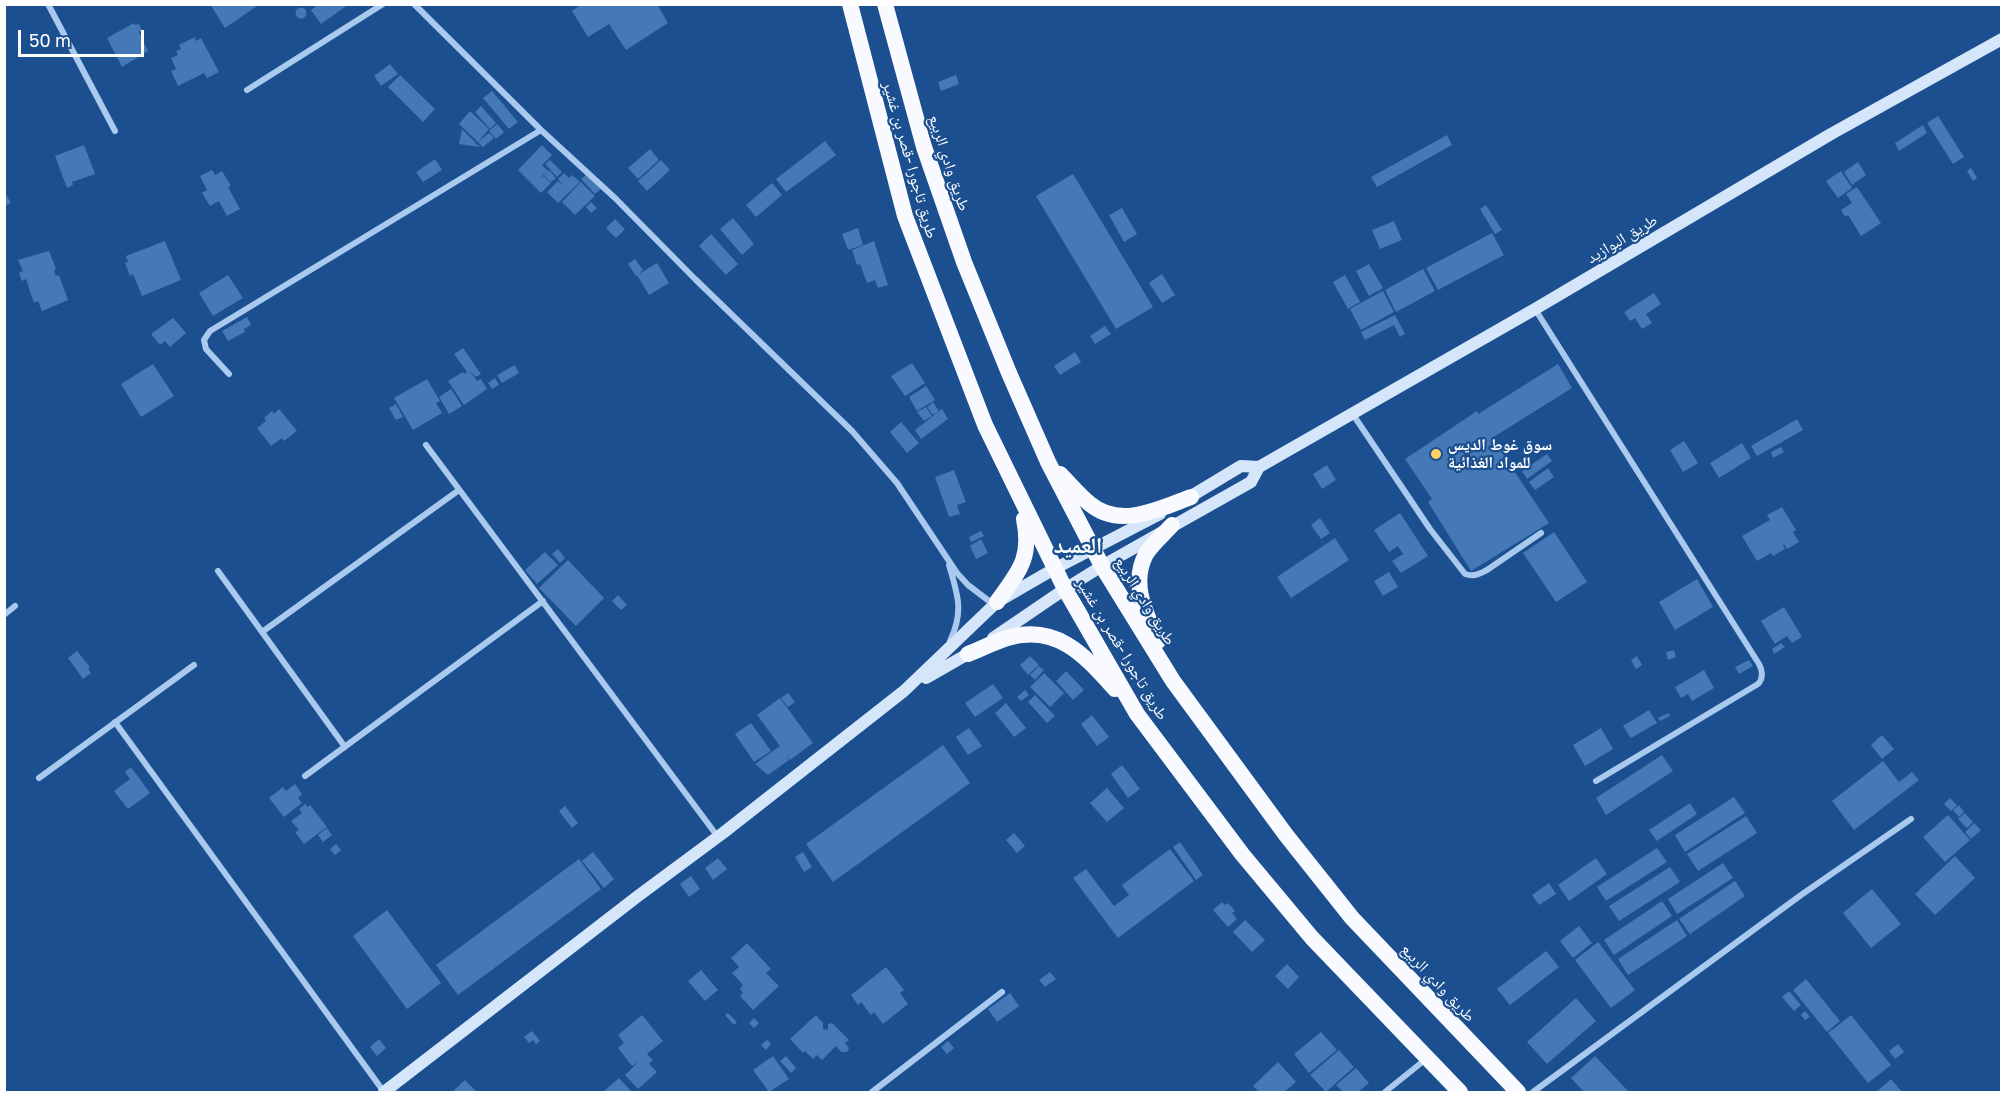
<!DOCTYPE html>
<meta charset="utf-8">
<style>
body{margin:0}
#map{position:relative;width:2006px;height:1097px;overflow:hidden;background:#1b4f8f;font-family:"Golos Text",sans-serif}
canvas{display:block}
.frame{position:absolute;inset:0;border:6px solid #fff;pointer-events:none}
.scale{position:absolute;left:18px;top:30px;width:126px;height:27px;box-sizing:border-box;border:3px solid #fff;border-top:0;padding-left:8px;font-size:18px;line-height:21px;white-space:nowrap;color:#fff;-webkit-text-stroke:4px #1b4f8f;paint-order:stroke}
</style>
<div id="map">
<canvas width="2006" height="1097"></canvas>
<div class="frame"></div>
<div class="scale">50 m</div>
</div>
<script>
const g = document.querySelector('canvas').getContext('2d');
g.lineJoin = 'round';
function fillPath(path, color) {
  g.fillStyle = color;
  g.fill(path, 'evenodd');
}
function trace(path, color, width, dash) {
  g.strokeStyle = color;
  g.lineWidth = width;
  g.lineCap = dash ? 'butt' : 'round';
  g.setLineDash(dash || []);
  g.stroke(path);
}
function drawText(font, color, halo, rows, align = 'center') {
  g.font = font + ' "Golos Text","Noto Naskh Arabic",sans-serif';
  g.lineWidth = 4.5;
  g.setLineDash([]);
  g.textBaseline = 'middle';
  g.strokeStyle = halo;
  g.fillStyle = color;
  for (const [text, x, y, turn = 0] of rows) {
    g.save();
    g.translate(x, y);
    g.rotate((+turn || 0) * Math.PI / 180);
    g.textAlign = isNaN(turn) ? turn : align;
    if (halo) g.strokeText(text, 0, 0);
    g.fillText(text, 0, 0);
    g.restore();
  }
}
const building = new Path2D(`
 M210 4H260L225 28Z
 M319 4H349L321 24 311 10Z
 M582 4H657L668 23 626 50 609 24 588 37 572 11Z
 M295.5 13a5.5 5.5 0 1 1 11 0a5.5 5.5 0 1 1-11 0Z
 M134 23 135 25 139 24 142 31 139 32 148 51 122 67 107 38Z
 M195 37 196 41 201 38 219 72 207 78 204 73 178 86 171 71 176 69 171 58 178 55 176 51 181 49 179 45Z
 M390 64 398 74 381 86 374 76Z
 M400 75 435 109 423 122 388 87Z
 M956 75 959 84 941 91 938 82Z
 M492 91 518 122 509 129 483 98Z
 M481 106 496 123 490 129 475 112Z
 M470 111 489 129 478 142 459 124Z
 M1938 116 1964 157 1953 164 1927 123Z
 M497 124 504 132 496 139 489 131Z
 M1923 125 1927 133 1899 151 1895 143Z
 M462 129 476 143 475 145 477 144 480 147 459 144Z
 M489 133 494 138 483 147 478 142Z
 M1447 135 1452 145 1377 187 1371 177Z
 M825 141 836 155 786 192 776 179Z
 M84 145 95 174 72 182 73 185 67 188 55 156Z
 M542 145 552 155 542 165 548 171 539 179 544 176 551 183 541 193 518 170Z
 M650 149 659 160 638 179 628 168Z
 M435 159 442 170 423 182 416 172Z
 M550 160 562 172 557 177 545 164Z
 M661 160 670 170 647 191 638 181Z
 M1858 162 1866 175 1852 185 1844 172Z
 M1971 168 1977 178 1973 181 1967 171Z
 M212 170 215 175 222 171 231 186 228 187 240 209 227 216 219 201 210 206 202 193 207 190 200 176Z
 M549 170 556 178 551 182 544 175Z
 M1841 171 1852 188 1838 198 1826 181Z
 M564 173 569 178 572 175 580 182 558 203 547 192 558 181 563 185 558 179Z
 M587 174 601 189 595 194 581 179Z
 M1073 174 1153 307 1116 329 1036 196Z
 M581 182 595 196 575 215 562 202Z
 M772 183 782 195 756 217 746 205Z
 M1857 187 1881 223 1861 236 1848 215 1845 217 1841 210 1852 203 1846 194Z
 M4 191 11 203 4 206Z
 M591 202 597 208 591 213 586 207Z
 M1486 205 1502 230 1495 234 1480 209Z
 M1122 208 1137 234 1124 242 1109 215Z
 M733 218 754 244 742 255 720 229Z
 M615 219 625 229 616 238 606 228Z
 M1394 221 1402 240 1380 249 1372 230Z
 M858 228 863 245 848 250 842 234Z
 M1492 233 1504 255 1438 290 1426 268Z
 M711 234 738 264 726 275 699 246Z
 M165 241 181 280 142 296 133 274 130 276 125 263 128 262 126 256Z
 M874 241 888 285 878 288 875 280 867 283 860 264 857 265 852 250Z
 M49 251 56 269 54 270 56 276 59 275 68 300 42 311 38 301 34 303 26 279 22 281 19 273 23 271 18 260Z
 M635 259 643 270 636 276 628 264Z
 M657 263 669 283 649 295 637 275Z
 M1369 264 1383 288 1369 296 1356 271Z
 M1423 269 1435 291 1396 312 1385 290Z
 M1162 274 1175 295 1162 303 1149 283Z
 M228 275 243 298 213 316 199 293Z
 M1345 275 1360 302 1348 309 1333 282Z
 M1383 291 1394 312 1361 330 1350 309Z
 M1654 293 1661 304 1646 314 1652 323 1642 329 1635 318 1630 321 1624 312Z
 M1395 315 1405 334 1400 337 1394 325 1365 340 1361 332Z
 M247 317 251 325 244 329 245 332 228 341 222 331Z
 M173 318 186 333 170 347 165 341 160 345 151 334Z
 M1105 326 1111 334 1095 344 1090 336Z
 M463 348 481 374 476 377 469 370 477 381 481 379 487 389 464 405 448 381 463 372 464 374 467 372 454 354Z
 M1075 352 1081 362 1060 375 1054 366Z
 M912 363 925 383 905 396 891 376Z
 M153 364 174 396 141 417 121 384Z
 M1558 364 1572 388 1492 438 1549 523 1471 571 1428 502 1432 499 1405 459 1477 411 1478 414Z
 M515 365 519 373 502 383 497 375Z
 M495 378 499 385 492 389 488 383Z
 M427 379 440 401 436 403 442 413 413 430 394 398Z
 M926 386 935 400 917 411 909 397Z
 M451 389 462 406 449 414 439 397Z
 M933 402 939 411 933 415 927 407Z
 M396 404 403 417 396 420 389 408Z
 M926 407 932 416 924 421 917 412Z
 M279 409 297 431 284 441 282 438 271 446 257 428 266 421 264 418 272 411 274 414Z
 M942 409 948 419 921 439 915 430Z
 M1797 419 1803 430 1757 456 1751 446Z
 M901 422 919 443 907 453 890 432Z
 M1684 441 1698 463 1683 472 1670 450Z
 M1742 443 1751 458 1719 478 1710 463Z
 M1781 447 1784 452 1773 458 1771 452Z
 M1547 454 1552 461 1527 479 1522 471Z
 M1327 465 1336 480 1322 489 1313 474Z
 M1548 468 1554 477 1535 490 1529 482Z
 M954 470 966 502 957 505 960 514 949 517 935 477Z
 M1782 507 1796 530 1793 532 1799 542 1787 549 1784 544 1783 545 1785 549 1773 556 1771 553 1757 561 1742 536 1770 520 1767 515Z
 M1400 513 1428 556 1401 573 1392 561 1403 554 1398 546 1389 552 1374 530Z
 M1320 518 1330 533 1321 539 1311 525Z
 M981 531 984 536 971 542 969 537Z
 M1554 532 1587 582 1556 602 1523 553Z
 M1335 538 1349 560 1291 598 1277 577Z
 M981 539 988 553 976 559 970 546Z
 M558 549 565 558 560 563 552 554Z
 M545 552 558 565 537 584 525 570Z
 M568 560 604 598 576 626 539 588Z
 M1389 572 1398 587 1383 596 1374 581Z
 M1697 579 1713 607 1675 630 1659 602Z
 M618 595 627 605 621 610 612 601Z
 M1784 607 1802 637 1792 643 1787 636 1775 644 1761 621Z
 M1781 643 1785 647 1774 654 1772 649Z
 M1674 650 1676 657 1668 660 1666 652Z
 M77 651 90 667 88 669 91 673 83 679 68 658Z
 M1030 656 1039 665 1028 675 1020 665Z
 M1637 656 1642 665 1636 669 1631 660Z
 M1749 660 1753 666 1739 674 1735 667Z
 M1039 666 1044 670 1035 680 1030 675Z
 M1704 670 1714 688 1692 701 1688 694 1681 698 1675 687Z
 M1066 671 1084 690 1073 700 1056 681Z
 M1044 673 1064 693 1050 707 1030 687Z
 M993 684 1003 698 975 717 965 703Z
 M1025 690 1029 695 1021 701 1017 697Z
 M788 693 795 702 788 707 781 698Z
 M1035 695 1055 716 1047 723 1028 702Z
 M780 698 813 743 790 760 786 754 789 760 768 775 755 764 780 746 757 715Z
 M1006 703 1026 728 1014 737 995 713Z
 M1649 710 1657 723 1631 738 1623 726Z
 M1669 713 1670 716 1660 721 1658 718Z
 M1092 715 1109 737 1097 746 1081 724Z
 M751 723 771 751 754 762 735 734Z
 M969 728 982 746 968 755 956 737Z
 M1601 728 1613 749 1585 766 1573 745Z
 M1882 735 1894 749 1882 759 1871 745Z
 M943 745 970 783 833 882 806 844Z
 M1662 755 1673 771 1606 815 1596 798Z
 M1883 761 1899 782 1912 772 1919 780 1854 830 1832 801Z
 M1122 765 1140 789 1128 798 1111 774Z
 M131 767 150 793 128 809 114 791 130 779 125 772Z
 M295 784 302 794 298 798 302 803 284 817 269 798 283 787 286 791Z
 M1107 788 1124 808 1107 822 1090 803Z
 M1734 797 1745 813 1685 852 1675 835Z
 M1950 798 1957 805 1951 811 1944 804Z
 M1690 803 1697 814 1657 841 1649 830Z
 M305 804 308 807 310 805 327 827 304 844 295 832 299 830 291 821 302 813 299 809Z
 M1959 805 1964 812 1959 817 1953 810Z
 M565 806 578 823 572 828 559 811Z
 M1965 813 1973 822 1967 828 1958 819Z
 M1948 815 1970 840 1945 862 1923 837Z
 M1746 816 1757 833 1698 871 1687 854Z
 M1974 823 1981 830 1971 839 1965 832Z
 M327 828 332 835 323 842 318 835Z
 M1014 833 1025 846 1017 853 1006 840Z
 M1180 842 1203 875 1196 880 1173 847Z
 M336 844 341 850 335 855 330 849Z
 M1657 848 1667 862 1606 901 1597 887Z
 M1170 849 1194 881 1118 938 1073 878 1086 869 1114 906 1129 895 1122 885Z
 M593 852 614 879 604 888 582 861Z
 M803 852 812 867 804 872 795 857Z
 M1955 856 1975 878 1935 915 1915 894Z
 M718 858 727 869 713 880 705 868Z
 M1596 858 1607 874 1569 901 1558 885Z
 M579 859 601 889 458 995 436 965Z
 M1723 863 1733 878 1677 914 1668 899Z
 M1670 867 1680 882 1619 921 1609 906Z
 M691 876 700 889 689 897 680 884Z
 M1735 881 1745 896 1690 934 1679 919Z
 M1549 883 1556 894 1539 905 1532 895Z
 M1872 889 1901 924 1871 948 1843 913Z
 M1662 901 1672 916 1614 955 1604 940Z
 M1222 902 1225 905 1228 903 1235 911 1232 913 1237 919 1228 927 1213 910Z
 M387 910 441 983 407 1009 353 936Z
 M1245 920 1265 940 1252 952 1233 932Z
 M1677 920 1687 936 1628 975 1618 959Z
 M1579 926 1592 943 1573 958 1560 941Z
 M1598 942 1635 990 1611 1008 1575 960Z
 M747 943 771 969 766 973 779 986 753 1010 740 996 743 993 740 989 743 985 732 973 739 967 731 958Z
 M1546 951 1559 967 1510 1005 1497 989Z
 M1287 964 1299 977 1288 989 1275 976Z
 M886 967 904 990 900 993 908 1004 883 1024 874 1012 871 1015 861 1002 858 1005 851 995Z
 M701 970 718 990 705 1001 688 981Z
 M1050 972 1056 979 1045 987 1039 980Z
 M1806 979 1840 1021 1827 1032 1793 990Z
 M1789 991 1801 1005 1794 1011 1782 997Z
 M1010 993 1019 1006 997 1022 988 1009Z
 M1576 998 1596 1021 1547 1064 1527 1042Z
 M1805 1011 1810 1017 1805 1020 1801 1015Z
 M728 1013 737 1022 734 1025 725 1015Z
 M642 1015 663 1041 647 1054 653 1060 649 1064 657 1072 638 1089 625 1075 638 1062 632 1066 618 1048 624 1043 618 1035Z
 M816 1015 823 1023V1029L828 1030V1024L832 1023 849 1040 845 1043 849 1048 847 1052H841L836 1046 822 1060 817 1055 813 1059 805 1051 803 1053 790 1039Z
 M1851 1015 1891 1065 1868 1083 1828 1033Z
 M754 1018 759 1023 754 1028 749 1023Z
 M532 1031 540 1041 536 1044 533 1040 529 1043 524 1037Z
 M1321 1032 1337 1050 1309 1073 1294 1054Z
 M379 1039 386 1048 377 1056 370 1047Z
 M767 1040 771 1044 766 1050 761 1045Z
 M948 1041 954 1048 947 1054 941 1047Z
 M1898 1044 1904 1052 1895 1059 1889 1051Z
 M1339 1050 1354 1067 1326 1092 1310 1075Z
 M773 1056 789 1079 769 1092 753 1070Z
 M786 1056 796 1068 791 1073 780 1061Z
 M1595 1056 1629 1092H1584L1571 1078Z
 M1278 1062 1296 1082 1284 1092H1259L1253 1086Z
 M1356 1068 1369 1083 1358 1092H1343L1336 1085Z
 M619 1078 632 1092H603Z
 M1891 1079 1902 1092H1876Z
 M465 1080 477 1092H456L454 1090Z`);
const minor = new Path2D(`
 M48 4 115 131
 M414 4 541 130 615 198 695 279 852 431 897 483 957 573 968 585 993 604
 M247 90 383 4
 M1535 309 1759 664C1763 671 1763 679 1758 684L1596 781
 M229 374 206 349 204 340 210 331 541 130
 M1352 413 1430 529 1465 574C1474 577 1479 574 1487 570L1541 533
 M426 445 718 837
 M949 565C958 595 964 612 950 641
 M218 571 345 747
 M4 615 15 606
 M262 632 459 490
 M115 722 384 1092
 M305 776 543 601
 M39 778 194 665
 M872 1092 1002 992
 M1385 1092 1426 1059
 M1533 1092 1801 895 1911 819`);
const secondary = new Path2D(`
 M1259 467 1535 309 1831 134 2002 39
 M1183 501 1241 466 1259 467
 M993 638 1065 589 1102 566 1251 482 1259 467
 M926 678 973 651
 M384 1092 638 896 723 833 904 691 997 602 1054 569 1160 514`);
const trunk = new Path2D(`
 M850 4 905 216 985 425 1065 589 1137 714 1242 854 1312 938 1460 1092
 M885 4 924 147 964 262 1009 373 1048 462 1102 566 1173 681 1286 835 1352 918 1518 1092
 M1060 474C1070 484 1079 495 1090 504 1120 529 1159 509 1191 497
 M997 602C1019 571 1032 559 1024 519
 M1158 641C1146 613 1130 584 1146 554 1153 543 1163 535 1172 525
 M968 654C981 649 994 642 1007 638 1057 623 1085 656 1115 689`);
const markers = [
 [1436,454,6,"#ffd166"]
];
const streetNames = [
 ["طريق تاجورا -قصر بن غشير",910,160,74],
 ["طريق وادي الربيع",949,163,72],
 ["طريق البوازيد",1622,239,-31],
 ["طريق وادي الربيع",1145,601,58],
 ["طريق تاجورا -قصر بن غشير",1122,649,59],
 ["طريق وادي الربيع",1438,983,47]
];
const poiNames = [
 ["سوق غوط الديس",1448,445],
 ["للمواد الغذائية",1448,463]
];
const districtNames = [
 ["العميد",1078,546]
];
fillPath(building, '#4478b7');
trace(minor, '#a9c9ee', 6);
trace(secondary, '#d6e6fa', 12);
trace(trunk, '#f8faff', 16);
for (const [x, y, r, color] of markers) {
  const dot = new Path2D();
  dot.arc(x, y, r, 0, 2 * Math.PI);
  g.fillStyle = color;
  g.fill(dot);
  trace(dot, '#1b4f8f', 2);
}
drawText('16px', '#fff', '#1b4f8f', streetNames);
drawText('bold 16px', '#fff', '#1b4f8f', poiNames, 'left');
drawText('bold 22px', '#fff', '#1b4f8f', districtNames);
</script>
